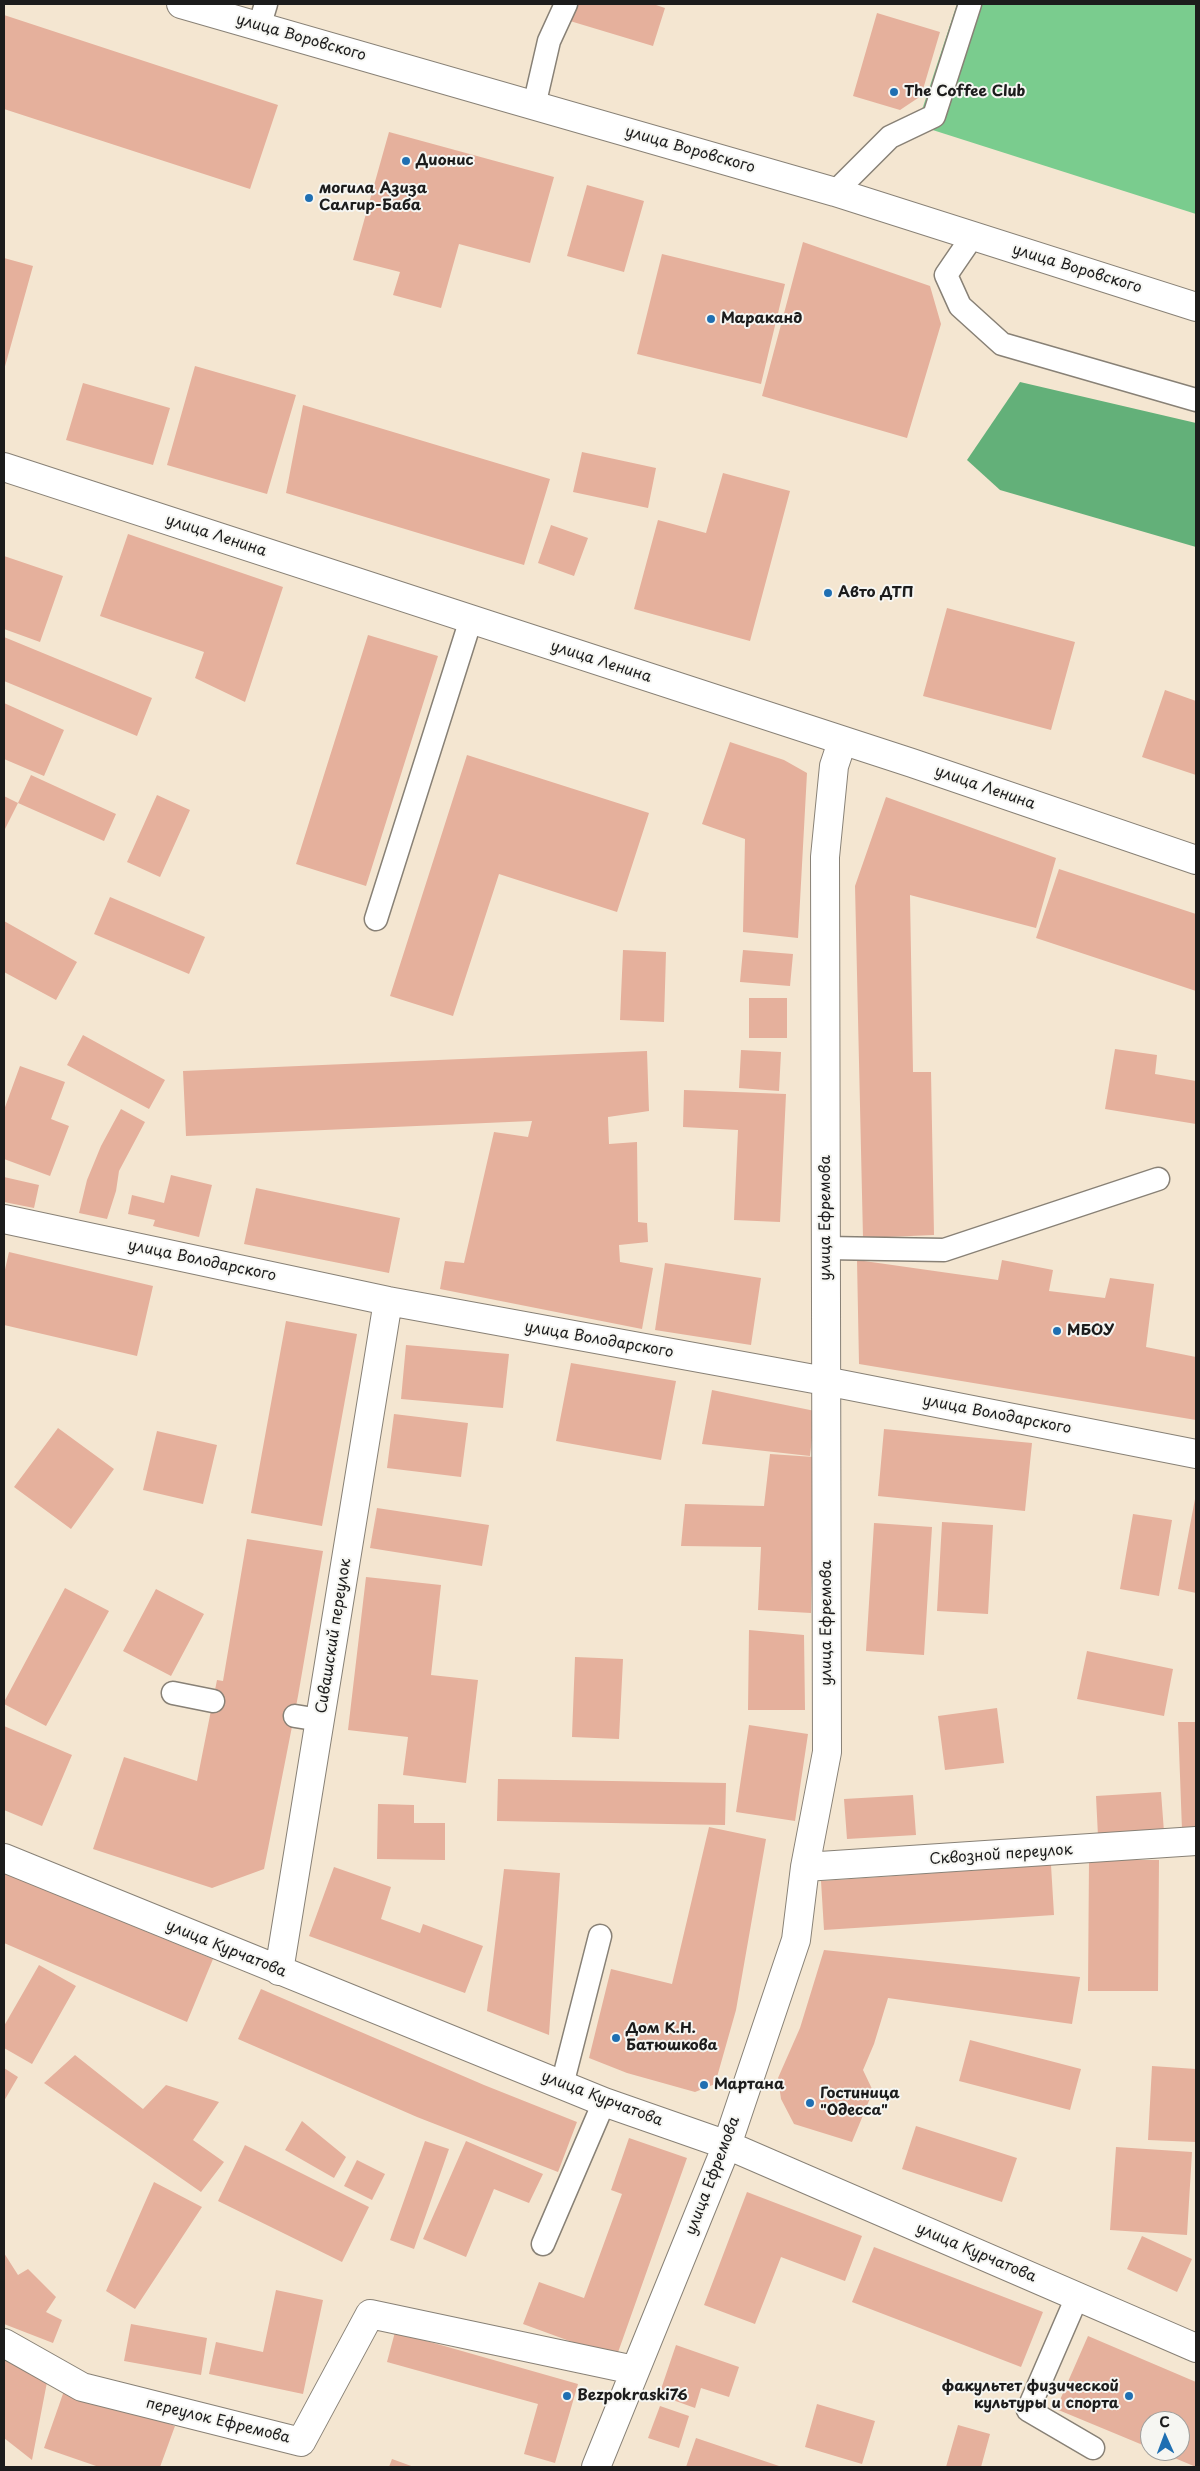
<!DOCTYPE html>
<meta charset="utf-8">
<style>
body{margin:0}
#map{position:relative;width:1200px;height:2471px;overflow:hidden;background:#f4e6d1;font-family:"Playpen Sans",sans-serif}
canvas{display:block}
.frame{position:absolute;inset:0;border:5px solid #1c1c1c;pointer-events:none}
.north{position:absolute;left:1140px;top:2411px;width:50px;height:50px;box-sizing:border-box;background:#f6f6f2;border:1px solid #9f9f9c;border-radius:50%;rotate:358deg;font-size:14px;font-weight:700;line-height:20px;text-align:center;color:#1c1c1c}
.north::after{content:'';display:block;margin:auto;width:18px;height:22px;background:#1f6fb2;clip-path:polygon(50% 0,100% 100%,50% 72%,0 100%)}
</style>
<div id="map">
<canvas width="1200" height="2471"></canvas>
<div class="frame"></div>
<div class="north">С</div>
</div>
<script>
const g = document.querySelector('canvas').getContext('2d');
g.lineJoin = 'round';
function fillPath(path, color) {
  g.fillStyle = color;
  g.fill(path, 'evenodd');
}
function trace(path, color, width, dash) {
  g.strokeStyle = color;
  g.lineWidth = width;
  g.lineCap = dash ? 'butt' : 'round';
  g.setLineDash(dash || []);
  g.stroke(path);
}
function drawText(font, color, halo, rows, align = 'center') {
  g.font = font + ' "Playpen Sans",sans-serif';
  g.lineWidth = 4;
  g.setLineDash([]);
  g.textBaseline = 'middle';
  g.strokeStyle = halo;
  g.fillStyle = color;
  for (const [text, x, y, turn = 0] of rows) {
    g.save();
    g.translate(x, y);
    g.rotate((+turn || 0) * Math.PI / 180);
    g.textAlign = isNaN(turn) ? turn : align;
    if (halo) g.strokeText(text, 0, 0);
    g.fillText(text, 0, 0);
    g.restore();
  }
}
const green = new Path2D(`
 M957 4H1196V214L917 125Z`);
const forest = new Path2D(`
 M1020 382 1196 423V547L1000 490 967 460Z`);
const building = new Path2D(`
 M576 4H653L665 8 653 46 570 21Z
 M877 13 940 32 921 96 900 110 853 96Z
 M4 15 278 105 250 189 4 109Z
 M389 132 554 177 530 263 459 244 441 308 393 295 400 272 353 260Z
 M587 185 644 201 624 272 567 256Z
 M803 242 930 286 941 324 907 438 762 396Z
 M662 254 785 284 761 384 637 354Z
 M4 258 33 266 4 370Z
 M195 366 296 395 267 494 167 465Z
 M83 383 170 408 153 465 66 440Z
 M303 405 550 479 524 565 286 493Z
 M582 452 656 468 648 508 573 492Z
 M723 473 790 491 750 641 634 609 658 520 706 533Z
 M551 525 588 538 574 576 538 563Z
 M128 534 283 587 245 702 195 678 204 652 100 616Z
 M4 556 63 576 40 642 4 629Z
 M947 608 1075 642 1051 730 923 696Z
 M368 635 438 656 366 886 296 864Z
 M4 637 152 698 137 736 4 681Z
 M1165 690 1196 701V775L1142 757Z
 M4 703 64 730 44 776 4 759Z
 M730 742 784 760 807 773 798 938 743 932 745 839 702 824Z
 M467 755 649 813 617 912 499 874 453 1016 390 996Z
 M31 775 116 814 104 841 18 803Z
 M157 795 190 810 160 877 127 862Z
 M4 796 18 803 4 831Z
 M886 797 1056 858 1036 928 910 895 913 1072H931L934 1235 863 1238 855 886Z
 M1059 869 1196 914V991L1036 938Z
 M110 897 205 937 189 974 94 934Z
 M4 921 77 962 56 1000 4 972Z
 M623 950 666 952 664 1022 620 1020Z
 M743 950 793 954 790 986 740 982Z
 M749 998H787V1038H749Z
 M83 1035 165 1080 149 1109 67 1065Z
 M1115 1049 1157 1055 1155 1074 1196 1081V1124L1105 1109Z
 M741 1050 781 1052 779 1091 739 1088Z
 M647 1051 649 1111 608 1117 609 1144 637 1142 638 1222 647 1223 648 1242 619 1245 620 1262 653 1268 642 1329 440 1289 445 1261 464 1263 494 1132 528 1137 532 1121 186 1136 183 1071Z
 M20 1066 65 1082 51 1119 69 1126 50 1176 4 1159V1110Z
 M684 1090 786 1094 780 1222 734 1220 738 1130 683 1127Z
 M121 1109 145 1122 119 1171 116 1191 107 1219 79 1213 87 1180 101 1146Z
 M171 1175 212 1185 199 1237 153 1226 155 1220 128 1214 132 1195 164 1203Z
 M4 1177 39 1185 34 1208 4 1202Z
 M256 1188 400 1218 389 1273 244 1244Z
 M9 1252 153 1286 137 1356 4 1325V1274Z
 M857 1260 998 1280 1002 1260 1053 1270 1049 1291 1105 1298 1110 1278 1154 1284 1146 1347 1196 1357V1420L859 1364Z
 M665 1263 761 1278 751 1345 655 1330Z
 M286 1321 357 1334 322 1526 251 1513Z
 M406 1345 509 1354 503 1408 401 1399Z
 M571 1363 676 1381 661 1460 556 1441Z
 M712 1390 815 1411 810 1456 702 1444Z
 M394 1414 468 1423 461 1477 387 1468Z
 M58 1428 114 1469 71 1529 14 1487Z
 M884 1429 1032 1443 1025 1511 878 1496Z
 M157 1431 217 1445 203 1504 143 1490Z
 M770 1454 814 1457 811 1613 758 1610 761 1547 681 1546 685 1504 764 1506Z
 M1195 1499 1196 1500V1593L1178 1589Z
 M377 1508 489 1525 482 1566 370 1548Z
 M1133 1514 1172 1520 1159 1596 1120 1589Z
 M942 1522 993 1525 988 1614 937 1611Z
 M874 1523 932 1527 924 1655 866 1651Z
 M247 1539 323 1551 298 1696 264 1869 212 1888 93 1849 124 1757 197 1781 217 1680 223 1681Z
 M366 1577 441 1585 431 1675 478 1680 466 1783 403 1775 408 1737 348 1730Z
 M65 1588 109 1611 46 1726 4 1704V1702Z
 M156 1589 204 1614 171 1676 123 1651Z
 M749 1630 804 1635 805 1710H748Z
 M1087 1651 1173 1669 1164 1716 1077 1699Z
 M575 1657 623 1659 619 1739 572 1737Z
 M997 1708 1004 1763 945 1770 938 1716Z
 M1178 1722H1196V1829L1182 1830Z
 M749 1725 808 1734 795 1821 736 1812Z
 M4 1726 72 1755 42 1826 4 1810Z
 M498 1779 726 1783 725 1825 497 1821Z
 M1161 1792 1164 1832 1098 1836 1096 1796Z
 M913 1795 916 1835 847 1839 844 1799Z
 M378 1804 414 1805V1823H445V1860L377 1859Z
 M709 1827 766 1839 736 2010 715 2084 695 2092 627 2073 589 2058 611 1969 672 1984Z
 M1089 1860H1159L1158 1991H1088Z
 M1051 1865 1054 1915 824 1930 821 1881Z
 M334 1867 391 1887 381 1919 420 1933 423 1924 483 1946 465 1993 309 1936Z
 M504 1869 560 1873 549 2035 487 2011Z
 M4 1873 213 1959 187 2022 4 1943Z
 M824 1950 1080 1977 1072 2024 888 1998 874 2044 863 2070 873 2091 852 2142 794 2124 781 2099 778 2078 800 2028Z
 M39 1965 76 1986 32 2064 4 2048V2026Z
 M261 1989 484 2085 577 2122 558 2172 417 2117 238 2039Z
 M970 2040 1081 2069 1070 2110 959 2081Z
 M75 2055 143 2109 166 2085 219 2102 193 2140 224 2162 201 2192 44 2083Z
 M1152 2066 1196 2069V2142L1148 2140Z
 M4 2068 18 2077 4 2101Z
 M302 2121 346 2157 334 2178 285 2150Z
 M916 2126 1017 2158 1002 2202 902 2169Z
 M629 2138 687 2158 616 2358 523 2324 539 2282 584 2298 622 2194 611 2190Z
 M425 2141 449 2149 414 2249 390 2240Z
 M466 2141 543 2174 529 2203 494 2189 466 2257 423 2239Z
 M245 2145 369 2207 342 2262 218 2201Z
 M1116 2147 1192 2152 1187 2235 1110 2230Z
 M357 2160 385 2174 372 2200 344 2186Z
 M154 2182 202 2207 135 2309 106 2291Z
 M747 2192 862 2236 845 2281 781 2257 755 2324 704 2305Z
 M1142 2236 1192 2259 1177 2292 1127 2269Z
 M874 2247 1043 2312 1021 2367 852 2302Z
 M4 2253 18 2275 28 2269 56 2297 46 2312 62 2320 53 2343 4 2324Z
 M276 2290 323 2300 303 2394 209 2374 216 2342 263 2352Z
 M131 2324 207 2338 201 2375 124 2361Z
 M395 2332 578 2384 555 2463 524 2454 538 2404 387 2362Z
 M1088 2336 1196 2382V2467L1158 2451H1180V2421H1150V2448L1056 2409Z
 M676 2345 739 2367 729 2397 701 2388 695 2408 659 2395Z
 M4 2357 48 2377 32 2460 4 2438Z
 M65 2388 175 2426 160 2467H99L44 2448Z
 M817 2404 875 2421 862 2464 805 2447Z
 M660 2406 689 2416 679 2448 648 2438Z
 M958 2425 990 2434 981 2467H946Z
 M696 2438 782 2467H686Z
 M392 2459 414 2467H389Z`);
const lane = new Path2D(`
 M259 27 266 4
 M534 106 549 41 566 4
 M835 192 890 137 934 116 970 4
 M972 237 946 275 960 306 1002 344 1196 400
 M376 919 471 619
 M826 1248 944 1250 1158 1179
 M173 1693 213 1701
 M295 1716 320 1720
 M562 2085 600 1936
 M543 2244 604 2102
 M1077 2297 1028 2410 1093 2448`);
const street = new Path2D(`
 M4 1219 388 1301 825 1381 1196 1454
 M4 1858 604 2102 727 2145 1196 2348
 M805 1867 1196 1841
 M279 1971 388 1301
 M4 2343 82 2387 301 2442 370 2314 634 2370
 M596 2467 727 2145 796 1940 805 1867 827 1752 825 857 834 766 842 742`);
const secondary = new Path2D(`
 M4 467 912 763 1196 860`);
const primary = new Path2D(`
 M181 4 835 192 1196 307`);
const markers = [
 [894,92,5,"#1f6fb2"],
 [406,161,5,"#1f6fb2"],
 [309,198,5,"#1f6fb2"],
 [711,319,5,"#1f6fb2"],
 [828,593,5,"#1f6fb2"],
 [1057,1331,5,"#1f6fb2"],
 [616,2038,5,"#1f6fb2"],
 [704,2085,5,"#1f6fb2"],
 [810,2103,5,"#1f6fb2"],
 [567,2396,5,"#1f6fb2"],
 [1129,2396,5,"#1f6fb2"]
];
const streetNames = [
 ["улица Воровского",301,38,16],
 ["улица Воровского",690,150,16],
 ["улица Воровского",1077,269,17],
 ["улица Ленина",216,536,18],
 ["улица Ленина",601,662,18],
 ["улица Ленина",985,788,19],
 ["улица Ефремова",826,1218,-90],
 ["улица Володарского",202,1261,12],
 ["улица Володарского",599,1340,10],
 ["улица Володарского",997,1415,11],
 ["улица Ефремова",827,1623,-90],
 ["Сивашский переулок",334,1636,-81],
 ["Сквозной переулок",1001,1855,-4],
 ["улица Курчатова",226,1949,22],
 ["улица Курчатова",602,2099,21],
 ["улица Ефремова",713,2176,-69],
 ["улица Курчатова",976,2253,23],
 ["переулок Ефремова",218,2421,14]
];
const poiNames = [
 ["The Coffee Club",904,92],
 ["Дионис",416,161],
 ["могила Азиза",319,189],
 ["Салгир-Баба",319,206],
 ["Мараканд",721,319],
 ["Авто ДТП",838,593],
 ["МБОУ",1067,1331],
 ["Дом К.Н.",626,2029],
 ["Батюшкова",626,2046],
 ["Мартана",714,2085],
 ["Гостиница",820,2094],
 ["\"Одесса\"",820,2111],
 ["факультет физической",1119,2387,"right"],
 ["культуры и спорта",1119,2404,"right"],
 ["Bezpokraski76",577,2396]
];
fillPath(green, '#7acc8e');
fillPath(forest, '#63b079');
fillPath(building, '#e5b09c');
trace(lane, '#888176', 25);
trace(street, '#888176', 30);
trace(secondary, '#888176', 30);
trace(primary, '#888176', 30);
trace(lane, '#fff', 22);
trace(street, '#fff', 28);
trace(secondary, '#fff', 28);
trace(primary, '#fff', 28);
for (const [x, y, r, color] of markers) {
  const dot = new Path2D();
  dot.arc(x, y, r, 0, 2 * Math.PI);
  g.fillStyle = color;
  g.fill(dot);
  trace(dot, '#f6f6f2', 2);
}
drawText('15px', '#1c1c1c', '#f6f6f2', streetNames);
drawText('bold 15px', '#1c1c1c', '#f6f6f2', poiNames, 'left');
</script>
